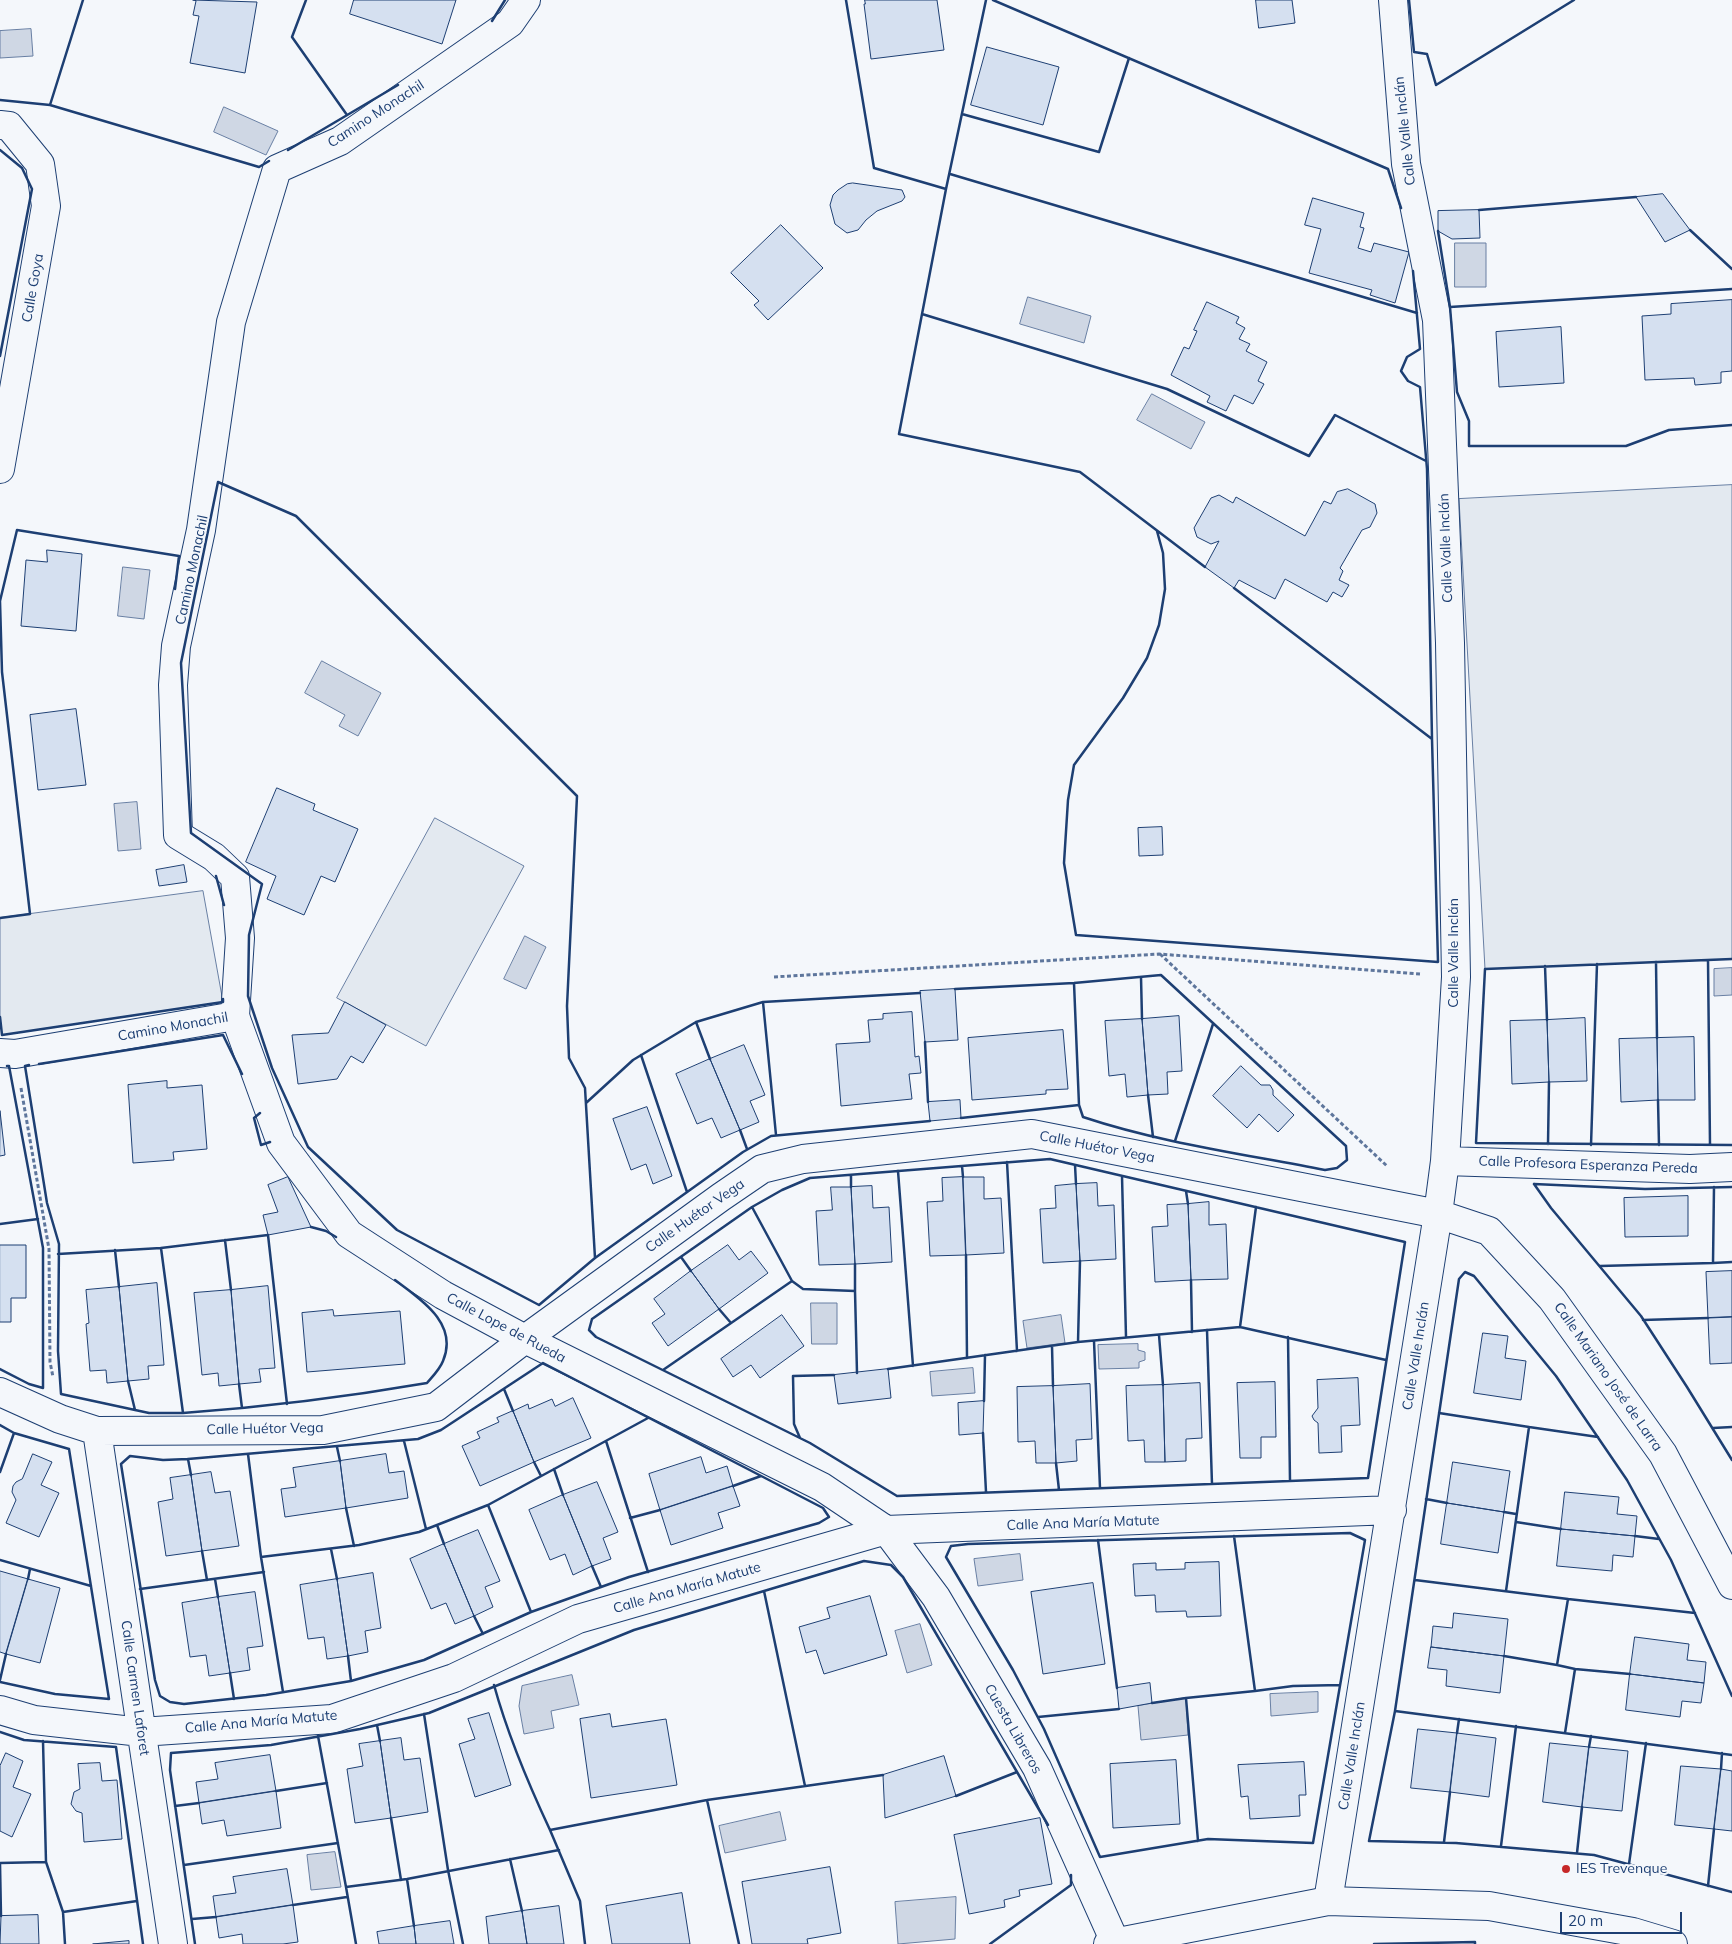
<!DOCTYPE html>
<meta charset="utf-8">
<style>
body{margin:0}
#map{position:relative;width:1732px;height:1944px;overflow:hidden;background:#f4f7fb;font-family:Mulish,sans-serif}
canvas{display:block}
.scale{position:absolute;left:1560px;top:1912px;width:122px;height:22px;box-sizing:border-box;border:2px solid #1d3f73;border-top:0;padding-left:6px;font-size:15px;line-height:18px;white-space:nowrap;color:#1d3f73;-webkit-text-stroke:4px #f4f7fb;paint-order:stroke}
</style>
<div id="map">
<canvas width="1732" height="1944"></canvas>
<div class="scale">20 m</div>
</div>
<script>
const g = document.querySelector('canvas').getContext('2d');
g.lineJoin = 'round';
function fillPath(path, color) {
  g.fillStyle = color;
  g.fill(path, 'evenodd');
}
function trace(path, color, width, dash) {
  g.strokeStyle = color;
  g.lineWidth = width;
  g.lineCap = dash ? 'butt' : 'round';
  g.setLineDash(dash || []);
  g.stroke(path);
}
function drawText(font, color, halo, rows, align = 'center') {
  g.font = font + ' Mulish,sans-serif';
  g.lineWidth = 4;
  g.setLineDash([]);
  g.textBaseline = 'middle';
  g.strokeStyle = halo;
  g.fillStyle = color;
  for (const [text, x, y, turn = 0] of rows) {
    g.save();
    g.translate(x, y);
    g.rotate((+turn || 0) * Math.PI / 180);
    g.textAlign = isNaN(turn) ? turn : align;
    if (halo) g.strokeText(text, 0, 0);
    g.fillText(text, 0, 0);
    g.restore();
  }
}
const green = new Path2D(`
 M1732 485V959L1485 969 1459 499Z
 M435 818 524 866 426 1046 337 998Z
 M203 891 223 1002 2 1035 0 1017V918Z`);
const water = new Path2D(`
 M31 29 33 56 0 58V31Z
 M224 107 278 131 266 155 214 132Z
 M1455 243H1486V287H1455Z
 M1028 297 1091 316 1084 343 1020 324Z
 M1152 394 1205 422 1191 449 1137 420Z
 M123 567 150 570 144 619 118 616Z
 M322 661 381 693 358 736 339 726 345 715 305 693Z
 M137 802 141 849 118 851 114 804Z
 M525 936 546 947 526 989 504 979Z
 M1732 968V995L1714 996V969Z
 M811 1303H837V1344H812Z
 M1061 1315 1065 1343 1027 1348 1023 1321Z
 M1138 1344V1350L1145 1352V1360L1139 1362V1368L1099 1369 1098 1345Z
 M973 1368 975 1393 932 1396 930 1372Z
 M1020 1554 1023 1580 978 1586 974 1559Z
 M920 1624 932 1665 907 1673 895 1631Z
 M572 1675 579 1705 551 1711 554 1728 524 1734 519 1706 522 1686Z
 M1318 1692V1712L1271 1716 1270 1694Z
 M1186 1698 1188 1735 1141 1740 1138 1706Z
 M780 1812 786 1840 725 1853 719 1826Z
 M335 1852 341 1887 311 1890 307 1855Z
 M956 1897 955 1939 898 1944 895 1902Z`);
const building = new Path2D(`
 M193 0 257 2 245 73 190 63 199 16 193 15 196 1Z
 M354 0H456L442 44 350 14Z
 M865 0H937L944 50 871 59 864 4H865Z
 M1256 0H1292L1295 23 1259 28Z
 M987 47 1059 67 1043 125 971 105Z
 M853 183 902 190 905 197 902 201 877 211 866 220 858 230 847 233 835 224 830 205 833 195 838 190 847 184Z
 M1663 194 1690 230 1665 242 1636 197Z
 M1313 198 1364 213 1360 227 1364 228 1358 248 1371 252 1374 243 1409 252 1395 303 1370 295 1372 290 1309 273 1321 229 1305 225Z
 M1479 210 1480 238 1452 239 1438 231V211Z
 M781 225 823 268 768 320 754 305 759 301 731 273Z
 M1732 300V371L1721 372V383L1695 385 1694 378 1645 380 1642 316 1671 314V304Z
 M1207 302 1239 317 1236 323 1245 328 1239 339 1250 344 1246 351 1267 362 1258 381 1264 384 1253 404 1234 395 1226 411 1207 402 1210 396 1171 375 1184 347 1189 349 1197 331 1194 330Z
 M1561 327 1564 383 1499 387 1496 332Z
 M1348 489 1375 504 1377 513 1370 527 1362 530 1340 568 1343 571 1339 580 1349 585 1342 597 1333 592 1327 602 1285 579 1275 599 1239 580 1234 588 1205 567 1219 541 1211 544 1197 537 1194 528 1211 498 1219 495 1233 503 1236 497 1305 536 1324 501 1331 504 1337 492Z
 M47 550 82 554 76 631 21 626 26 560 47 562Z
 M76 709 86 785 38 790 30 715Z
 M277 788 315 804 313 810 358 829 335 882 321 876 304 915 267 899 276 876 246 862Z
 M1162 827 1163 855 1139 856 1138 828Z
 M184 865 187 882 159 886 156 870Z
 M955 989 958 1040 925 1042 920 991Z
 M345 1002 386 1025 363 1063 351 1056 337 1079 298 1084 292 1035 328 1033Z
 M912 1012 915 1057 919 1056 921 1073 909 1074 912 1099 841 1106 836 1044 870 1042 868 1020 883 1019V1014Z
 M1179 1016 1182 1071 1167 1072 1168 1094 1148 1095 1142 1019Z
 M1585 1018 1587 1081 1549 1082 1547 1020Z
 M1142 1019 1148 1095 1127 1097 1125 1074 1109 1076 1105 1021Z
 M1547 1020 1549 1082 1512 1084 1510 1021Z
 M1063 1030 1068 1089 1046 1090V1094L972 1100 968 1038Z
 M1694 1037 1695 1100H1658L1657 1038Z
 M1657 1038 1658 1100 1621 1102 1619 1039Z
 M744 1045 765 1095 750 1101 759 1122 740 1130 710 1059Z
 M710 1059 740 1130 721 1138 712 1118 697 1124 676 1074Z
 M1241 1066 1261 1085H1270L1273 1090V1095L1294 1115 1278 1132 1259 1114 1247 1128 1213 1096Z
 M167 1081V1088L202 1085 207 1149 173 1152 174 1160 133 1163 128 1085Z
 M960 1100 961 1118 930 1121 928 1102Z
 M647 1107 672 1176 653 1184 646 1164 631 1170 613 1119Z
 M0 1111 5 1155 0 1156Z
 M288 1177 311 1227 268 1235 263 1215 278 1212 268 1185Z
 M963 1177H984V1199L1001 1198 1004 1253 966 1255Z
 M963 1177 966 1255 930 1256 927 1202 943 1201 942 1178Z
 M1097 1183 1098 1206 1114 1205 1116 1259 1080 1261 1076 1184Z
 M1076 1184 1080 1261 1043 1263 1040 1209 1056 1208 1055 1186Z
 M872 1186 873 1208 889 1207 892 1262 855 1264 851 1187Z
 M831 1187H851L855 1264 819 1265 816 1211 832 1210Z
 M1688 1196V1236L1625 1237 1624 1198Z
 M1209 1202V1225L1226 1224 1228 1279 1191 1280 1188 1204Z
 M1188 1204 1191 1280 1155 1282 1152 1227 1168 1226 1167 1205Z
 M0 1245H26V1298H11V1322H0Z
 M728 1245 739 1260 751 1251 768 1273 719 1309 691 1271Z
 M691 1271 719 1309 668 1346 652 1323 665 1314 654 1299Z
 M1732 1271V1317L1708 1318 1706 1272Z
 M157 1283 164 1365 148 1366 149 1379 128 1381 119 1287Z
 M268 1286 275 1368 259 1369 261 1382 239 1384 231 1290Z
 M119 1287 128 1381 107 1383 106 1370 90 1371 86 1324 89 1323 86 1290Z
 M231 1290 239 1384 219 1386 218 1373 202 1375 194 1293Z
 M333 1310 334 1316 400 1311 405 1364 307 1372 302 1313Z
 M782 1315 804 1346 760 1378 751 1365 733 1377 721 1359Z
 M1732 1317V1363L1710 1364 1708 1318Z
 M1483 1333 1508 1336 1505 1358 1526 1361 1521 1400 1474 1393Z
 M888 1369 891 1398 838 1404 834 1375Z
 M1358 1378 1360 1425 1341 1426 1342 1452 1319 1453 1318 1423 1314 1420 1312 1416 1318 1408 1317 1380Z
 M1275 1382 1276 1437H1261V1458H1240L1237 1383Z
 M1200 1383 1202 1438 1186 1439V1461L1165 1462 1163 1385Z
 M1090 1384 1092 1439 1076 1440 1077 1461 1056 1463 1053 1386Z
 M1163 1385 1165 1462H1145L1144 1440 1128 1441 1126 1386Z
 M1053 1386 1056 1463H1036L1035 1441 1018 1442 1017 1387Z
 M573 1398 591 1438 534 1462 513 1411 528 1404 529 1409 552 1399 555 1406Z
 M984 1401 983 1433 959 1435 958 1403Z
 M513 1411 534 1462 480 1486 462 1446 480 1438 477 1432 499 1422 497 1418Z
 M33 1454 52 1462 41 1485 59 1493 39 1537 6 1523 16 1500 12 1492 13 1486 16 1482 22 1479Z
 M386 1454 389 1473 404 1471 408 1498 346 1508 340 1461Z
 M701 1457 706 1473 727 1466 733 1486 660 1510 649 1474Z
 M340 1461 346 1508 285 1517 281 1489 296 1487 293 1468Z
 M1453 1462 1510 1471 1504 1512 1447 1503Z
 M211 1472 215 1493 230 1491 239 1546 202 1551 191 1475Z
 M191 1475 202 1551 166 1556 158 1502 173 1499 170 1478Z
 M597 1482 618 1532 603 1538 611 1559 592 1566 563 1495Z
 M733 1486 740 1506 718 1513 723 1528 671 1545 660 1510Z
 M1565 1492 1619 1497 1617 1514 1637 1516 1635 1536 1561 1529Z
 M563 1495 592 1566 573 1575 565 1554 550 1560 529 1510Z
 M1447 1503 1504 1512 1498 1553 1441 1544Z
 M1561 1529 1635 1536 1633 1557 1613 1555 1612 1571 1557 1566Z
 M478 1530 500 1581 485 1587 493 1607 474 1616 444 1544Z
 M444 1544 474 1616 455 1624 446 1603 431 1609 410 1559Z
 M1219 1562 1221 1616 1187 1617 1186 1611 1156 1612 1155 1595 1135 1596 1133 1564 1156 1563V1570L1185 1569V1563Z
 M0 1571 28 1579 6 1654 0 1652Z
 M373 1573 381 1628 365 1631 368 1652 348 1656 337 1579Z
 M28 1579 60 1588 40 1663 6 1654Z
 M337 1579 348 1656 327 1659 324 1637 308 1639 300 1585Z
 M1093 1583 1105 1664 1043 1674 1031 1592Z
 M255 1592 263 1646 247 1648 250 1670 230 1673 218 1597Z
 M870 1596 887 1655 824 1674 816 1650 806 1653 799 1627 830 1618 827 1608Z
 M218 1597 230 1673 209 1676 206 1655 190 1657 182 1603Z
 M1454 1613 1508 1619 1504 1656 1431 1647 1433 1626 1452 1628Z
 M1635 1637 1689 1644 1687 1660 1706 1662 1704 1683 1630 1674Z
 M1431 1647 1504 1656 1500 1693 1446 1686 1447 1670 1428 1668Z
 M1630 1674 1704 1683 1701 1703 1682 1701 1680 1717 1626 1710Z
 M1150 1683 1152 1703 1119 1709 1117 1688Z
 M489 1713 511 1785 475 1797 459 1744 475 1739 468 1719Z
 M610 1714 612 1727 666 1719 677 1785 591 1798 580 1719Z
 M1418 1729 1457 1733 1450 1792 1411 1788Z
 M1457 1733 1496 1738 1489 1797 1450 1792Z
 M401 1738 404 1760 420 1758 428 1812 391 1818 380 1741Z
 M380 1741 391 1818 355 1823 347 1769 363 1766 359 1744Z
 M1550 1743 1589 1747 1582 1807 1543 1802Z
 M1589 1747 1628 1751 1622 1811 1582 1807Z
 M6 1753 23 1761 13 1787 31 1794 12 1837 0 1831V1766Z
 M270 1755 276 1791 199 1803 196 1782 218 1779 215 1763Z
 M944 1756 956 1796 885 1818 883 1775Z
 M1176 1760 1180 1824 1113 1828 1110 1764Z
 M1304 1762 1306 1795H1299L1300 1816 1250 1819 1248 1796 1241 1797 1238 1765Z
 M100 1763 102 1781 117 1780 122 1839 84 1842 82 1813 76 1811 71 1804 74 1792 80 1789 78 1764Z
 M1681 1766 1721 1769 1714 1829 1675 1825Z
 M1721 1769 1732 1771V1831L1714 1829Z
 M276 1791 281 1828 227 1836 224 1820 202 1824 199 1803Z
 M1040 1818 1052 1884 1019 1890 1020 1896 1004 1900 1005 1907 969 1914 954 1835Z
 M830 1867 841 1933 807 1939 808 1944H752L742 1882Z
 M287 1869 293 1905 216 1917 213 1896 236 1893 233 1877Z
 M682 1893 690 1944H612L606 1906Z
 M293 1905 298 1942 283 1944H243L242 1934 219 1938 216 1917Z
 M559 1906 564 1944H527L522 1911Z
 M522 1911 527 1944H489L486 1917Z
 M38 1915 39 1944H0L1 1916Z
 M450 1921 454 1944H416L414 1926Z
 M414 1926 416 1944H379L377 1932Z
 M129 1941V1944H93Z`);
const path = new Path2D(`
 M1160 954 1387 1166
 M774 977 1159 954 1420 974
 M21 1088 49 1249 50 1362 53 1377`);
const pedestrian = new Path2D(`
 M235 1016 240 938 235 877 214 857 178 835 173 685 176 646 201 530 231 322 277 169 340 141 510 23 526 0`);
const minor = new Path2D(`
 M0 125 9 126 40 164 46 206 0 469
 M0 1053 15 1054 235 1016 281 1143 349 1234 443 1295 525 1339 822 1487 886 1530 936 1597 1037 1768 1115 1942
 M1445 1161 1690 1169 1732 1167
 M0 1392 60 1419 97 1431 323 1430 436 1407 525 1339 721 1197 762 1169 803 1159 1032 1134 1438 1214 1489 1231 1552 1299 1663 1454 1732 1585
 M97 1431 173 1944
 M0 1710 34 1720 141 1732 332 1719 454 1678 578 1619 886 1530 1392 1510
 M1328 1901 1438 1214 1445 1161 1456 977 1450 643 1437 320 1406 164 1393 0`);
const tertiary = new Path2D(`
 M1108 1944 1328 1901 1489 1906 1633 1932 1673 1944`);
const wall = new Path2D(`
 M306 0 292 37 347 115
 M846 0 874 168 946 189
 M986 0 946 189 899 434 1080 472 1205 567
 M993 0 1388 169 1401 208
 M1409 0 1414 52 1427 54 1436 85 1574 0
 M492 21 505 0
 M0 100 50 105 259 167 269 161
 M50 105 83 0
 M962 114 1099 152 1129 58
 M0 150 22 168 32 189 0 356
 M288 150 398 85
 M950 174 1417 313
 M1479 210 1636 197
 M1690 230 1732 269
 M1438 231 1450 307 1732 289
 M1450 307 1457 392 1469 421V446H1626L1669 430 1732 425
 M922 314 1167 389 1309 456 1335 415 1426 461
 M218 482 296 516 577 796 567 1006 569 1058 585 1088 595 1258 539 1305 397 1230 308 1147 272 1068 248 996 249 935 262 884 191 833 181 663Z
 M1157 531 1163 553 1165 589 1159 625 1147 658 1123 698 1074 765 1068 800 1064 863 1076 935 1438 962 1432 739
 M1234 588 1432 739 1427 469 1420 387 1408 381 1401 371 1407 357 1420 349 1413 271
 M216 876 224 905
 M0 918 30 914 2 672 0 601 17 530 179 556 175 589
 M1732 959 1485 969 1476 1143 1732 1145
 M1708 960 1710 1145
 M1656 962 1657 1038
 M1545 966 1547 1020
 M1141 977 1142 1019
 M1074 983 1079 1105
 M955 989 1074 983 1161 975 1346 1146 1347 1160 1337 1168 1325 1170C1244 1154 1161 1143 1083 1117L1079 1105 961 1118
 M763 1002 776 1135
 M0 1017 2 1035 223 1002V999
 M696 1022 710 1059
 M925 1042 928 1102
 M641 1055 687 1192
 M39 1064 223 1035 242 1074
 M29 1065 25 1066 47 1203 59 1244 58 1351 61 1394 149 1413H183L161 1248
 M1148 1095 1153 1137
 M1658 1100 1659 1145
 M586 1103 633 1060 696 1022 763 1002 920 993
 M260 1113 254 1118 261 1145 270 1142
 M740 1130 747 1149
 M1175 1141 1213 1024
 M1548 1144 1549 1082
 M1591 1145 1597 964
 M1050 1159 1405 1242 1368 1478 897 1496 810 1443 596 1337 589 1330 592 1319 752 1207 782 1190 810 1178Z
 M1007 1162 1017 1351
 M1075 1165 1076 1184
 M962 1166 963 1177
 M898 1171 913 1366
 M1122 1176 1126 1337
 M1534 1184 1551 1208 1641 1316 1687 1387 1732 1460
 M1534 1184 1645 1189 1732 1187
 M851 1187V1175
 M1186 1191 1188 1204
 M752 1207 792 1281 803 1289 855 1291 857 1373
 M0 1224 38 1219
 M311 1227 326 1231 336 1237
 M225 1240 231 1290
 M115 1250 119 1287
 M58 1254 161 1248 268 1235 287 1404
 M966 1255 967 1358
 M681 1257 691 1271
 M595 1258 743 1152 771 1136 930 1121
 M1713 1263 1732 1262
 M855 1264V1291
 M1600 1266 1713 1263 1714 1187
 M1191 1280 1192 1332
 M719 1309 731 1323
 M1643 1320 1708 1318
 M1240 1327 1256 1207
 M1207 1330 1212 1484
 M1159 1335 1163 1385
 M1288 1337 1290 1481
 M1094 1341 1100 1488
 M1078 1342 1080 1261
 M1052 1346 1053 1386
 M543 1363 823 1508 829 1517 819 1523 629 1577 531 1612 424 1660 351 1681 266 1695 184 1704 170 1702 160 1696 155 1680 121 1464 130 1456 163 1460 188 1459 418 1439 441 1430Z
 M0 1369 29 1384 43 1388V1248L9 1066H7
 M888 1369 1078 1342 1240 1327 1386 1360
 M663 1370 792 1281
 M128 1381 135 1410
 M239 1384 242 1408
 M504 1389 513 1411
 M984 1401 985 1355
 M183 1413C266 1407 346 1397 427 1383 433 1376 440 1369 443 1361 459 1323 420 1299 395 1280
 M1439 1413 1529 1427 1506 1591
 M0 1425 14 1433 69 1449 109 1699 55 1694 0 1682
 M1529 1427 1598 1437
 M1713 1428 1732 1427
 M983 1433 986 1492
 M800 1438 794 1424 793 1376 834 1375
 M404 1441 426 1529
 M606 1441 648 1572
 M337 1447 340 1461
 M248 1454 261 1557 359 1545 419 1532 437 1525 488 1505 648 1418
 M188 1459 191 1475
 M534 1462 541 1476
 M1056 1463 1059 1490
 M554 1469 563 1495
 M0 1472 14 1433
 M733 1486 761 1476
 M1426 1499 1447 1503
 M488 1505 531 1612
 M346 1508 354 1546
 M1504 1512 1516 1514
 M630 1518 660 1510
 M1516 1522 1561 1529
 M437 1525 444 1544
 M1350 1533 1365 1540 1313 1843 1208 1839 1100 1857 1044 1729 1013 1670 946 1557 951 1546 968 1544Z
 M1635 1536 1659 1539
 M1098 1540 1117 1688
 M331 1549 337 1579
 M202 1551 207 1580
 M261 1557 283 1692
 M0 1560 91 1586
 M592 1566 601 1587
 M28 1579 30 1569
 M215 1579 218 1597
 M1415 1580 1568 1599 1557 1665 1575 1669 1565 1733
 M140 1589 264 1572
 M764 1591 805 1786
 M1568 1599 1695 1613
 M474 1616 483 1634
 M348 1656 351 1681
 M1504 1656 1557 1665
 M1575 1669 1630 1674
 M230 1673 234 1699
 M0 1680 6 1654
 M494 1685C508 1736 528 1783 550 1830L707 1800 883 1775
 M1255 1691 1293 1686 1340 1685
 M1732 1696 1671 1560 1627 1480 1556 1376 1474 1276 1465 1272 1459 1279 1395 1711 1369 1841 1456 1843 1594 1855 1732 1892
 M1186 1698 1255 1691 1234 1536
 M1152 1703 1186 1698 1198 1841
 M1395 1711 1732 1755
 M424 1714 448 1870 463 1944
 M1038 1717 1119 1709
 M377 1725 380 1741
 M0 1732 24 1740 116 1747 143 1944
 M1457 1733 1459 1719
 M318 1736 346 1887
 M43 1741 46 1862 63 1912 137 1901
 M1589 1747 1591 1736
 M1721 1769 1722 1753
 M276 1791 327 1783
 M956 1796 1017 1772
 M707 1800 739 1944
 M175 1806 199 1803
 M391 1818 401 1880
 M550 1830 580 1901 585 1944
 M1444 1842 1450 1792
 M1501 1846 1516 1726
 M1577 1853 1582 1807
 M510 1859 522 1911
 M0 1863 1 1916
 M0 1863 46 1862
 M1629 1864 1646 1743
 M184 1865 338 1843
 M407 1879 414 1926
 M1708 1886 1714 1829
 M293 1905 347 1897
 M63 1912 65 1944
 M192 1919 216 1917
 M195 1944 170 1770 171 1753 271 1745 360 1729 429 1713 634 1630 864 1561 891 1565 903 1577 1048 1825
 M356 1944 346 1887 407 1879 559 1850
 M990 1944 1071 1885V1875
 M1374 1944 1475 1942V1944`);
const markers = [
 [1566,1869,5,"#c62828"]
];
const streetNames = [
 ["Camino Monachil",376,114,-33],
 ["Calle Valle Inclán",1405,131,-96],
 ["Calle Goya",33,288,-80],
 ["Calle Valle Inclán",1446,548,-92],
 ["Camino Monachil",192,570,-78],
 ["Calle Valle Inclán",1454,953,-90],
 ["Camino Monachil",173,1027,-10],
 ["Calle Huétor Vega",1097,1147,11],
 ["Calle Profesora Esperanza Pereda",1588,1165,2],
 ["Calle Huétor Vega",695,1216,-35],
 ["Calle Lope de Rueda",506,1328,28],
 ["Calle Valle Inclán",1416,1356,-81],
 ["Calle Mariano José de Larra",1608,1377,55],
 ["Calle Huétor Vega",265,1429,-1],
 ["Calle Ana María Matute",1083,1523,-2],
 ["Calle Ana María Matute",687,1588,-16],
 ["Calle Carmen Laforet",135,1688,82],
 ["Calle Ana María Matute",261,1722,-5],
 ["Cuesta Libreros",1013,1729,60],
 ["Calle Valle Inclán",1352,1756,-81]
];
const poiNames = [
 ["IES Trevenque",1576,1869]
];
fillPath(green, '#e3e9f0');
trace(green, '#687fa3', 1);
fillPath(water, '#cfd7e4');
trace(water, '#687fa3', 1);
fillPath(building, '#d5e0f0');
trace(building, '#1d3f73', 1);
trace(pedestrian, '#1d3f73', 30);
trace(minor, '#1d3f73', 30);
trace(tertiary, '#1d3f73', 30);
trace(path, '#5e769c', 3, [4, 2.5]);
trace(pedestrian, '#f4f7fb', 28);
trace(minor, '#f4f7fb', 28);
trace(tertiary, '#f4f7fb', 28);
trace(wall, '#1d3f73', 2.5);
for (const [x, y, r, color] of markers) {
  const dot = new Path2D();
  dot.arc(x, y, r, 0, 2 * Math.PI);
  g.fillStyle = color;
  g.fill(dot);
  trace(dot, '#f4f7fb', 2);
}
drawText('14px', '#1d3f73', '#f4f7fb', streetNames);
drawText('14px', '#1d3f73', '#f4f7fb', poiNames, 'left');
</script>
